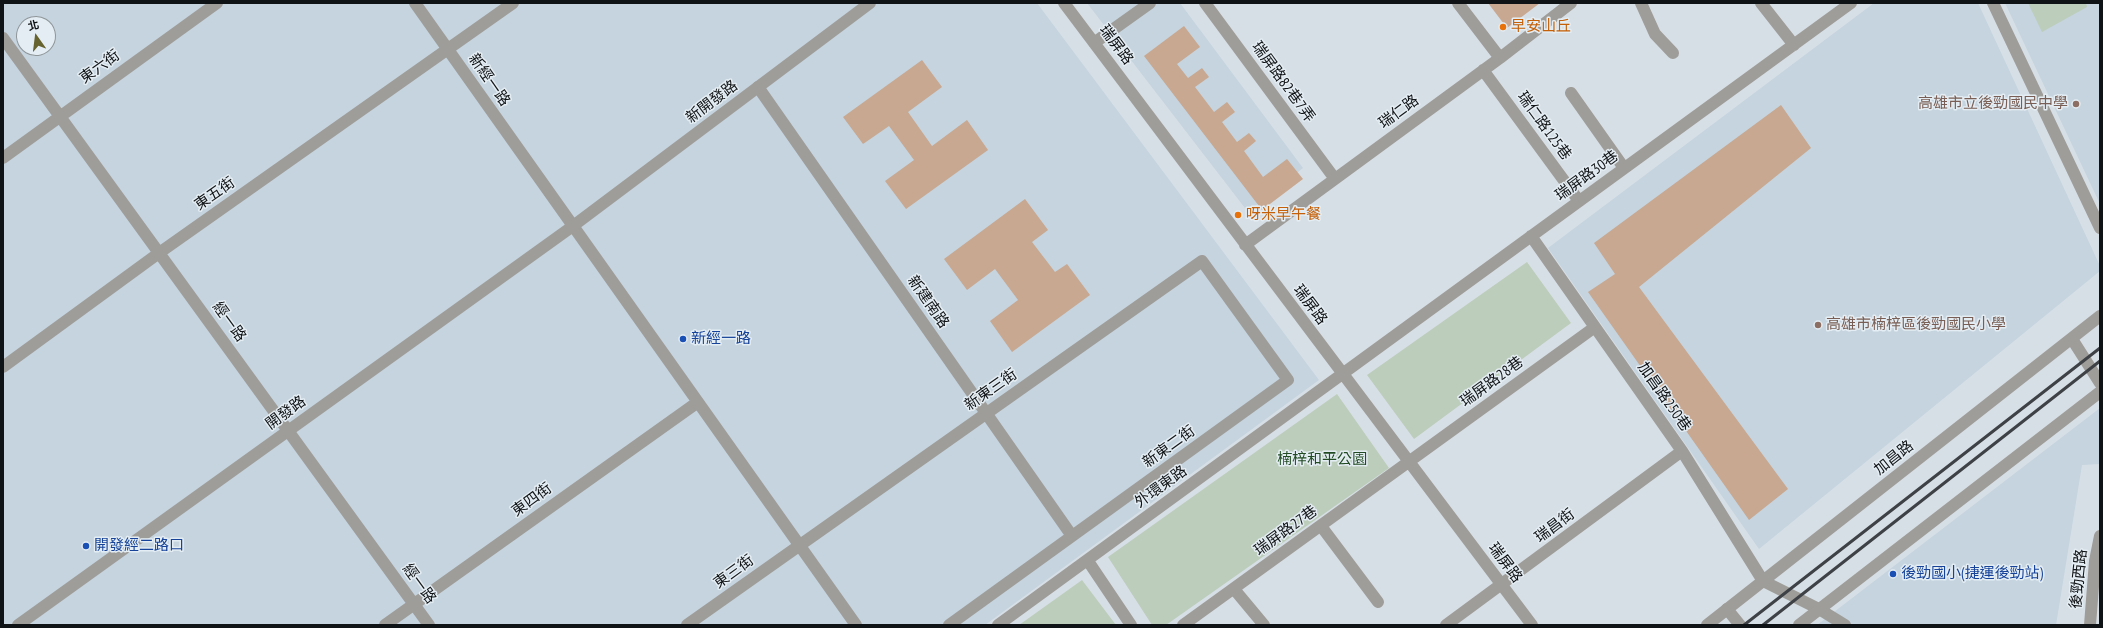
<!DOCTYPE html>
<meta charset="utf-8">
<style>
body{margin:0}
#map{position:relative;width:2103px;height:628px;overflow:hidden;background:#d7dfe6;font-family:"PT Sans Narrow","Noto Sans TC",sans-serif}
canvas{display:block}
.frame{position:absolute;inset:0;border:4px solid #101315;pointer-events:none}
.north{position:absolute;left:16px;top:16px;width:40px;height:40px;box-sizing:border-box;background:#e4edf3;border:1px solid #8f969a;border-radius:50%;rotate:346deg;font-size:11px;font-weight:700;line-height:16px;text-align:center;color:#101315}
.north::after{content:'';display:block;margin:auto;width:14px;height:18px;background:#67632f;clip-path:polygon(50% 0,100% 100%,50% 72%,0 100%)}
</style>
<div id="map">
<canvas width="2103" height="628"></canvas>
<div class="frame"></div>
<div class="north">北</div>
</div>
<script>
const g = document.querySelector('canvas').getContext('2d');
g.lineJoin = 'round';
function fillPath(path, color) {
  g.fillStyle = color;
  g.fill(path, 'evenodd');
}
function trace(path, color, width, dash) {
  g.strokeStyle = color;
  g.lineWidth = width;
  g.lineCap = dash ? 'butt' : 'round';
  g.setLineDash(dash || []);
  g.stroke(path);
}
function drawText(font, color, halo, rows, align = 'center') {
  g.font = font + ' "PT Sans Narrow","Noto Sans TC",sans-serif';
  g.lineWidth = 3;
  g.setLineDash([]);
  g.textBaseline = 'middle';
  g.strokeStyle = halo;
  g.fillStyle = color;
  for (const [text, x, y, turn = 0] of rows) {
    g.save();
    g.translate(x, y);
    g.rotate((+turn || 0) * Math.PI / 180);
    g.textAlign = isNaN(turn) ? turn : align;
    if (halo) g.strokeText(text, 0, 0);
    g.fillText(text, 0, 0);
    g.restore();
  }
}
const built = new Path2D(`
 M3 3H1037L1319 380 985 625H3ZM24 24H48V48H24Z
 M1087 3H1180L1303 168 1248 212Z
 M1874 3H1978L2100 266V271L1759 549 1548 248Z
 M2005 3H2100V204Z
 M2100 408V464L2082 465 2056 625H1817Z`);
const green = new Path2D(`
 M2028 3H2086L2087 7 2042 32Z
 M1527 262 1571 323 1414 439 1367 375Z
 M1337 394 1389 468 1166 625H1152L1108 557Z
 M1082 580 1116 625H1019Z`);
const building = new Path2D(`
 M1488 3H1540L1507 28Z
 M1184 26 1200 47 1177 64 1188 78 1202 68 1209 77 1195 87 1214 112 1227 102 1235 112 1222 122 1237 142 1249 133 1256 141 1244 151 1263 177 1287 159 1303 179 1262 210 1144 56Z
 M922 60 942 87 908 112 932 146 967 120 988 150 906 209 885 181 914 160 889 126 863 144 843 117Z
 M1781 105 1811 148 1639 287 1788 489 1749 520 1588 292 1615 274 1594 243Z
 M1025 199 1048 230 1032 242 1055 272 1067 264 1090 295 1012 352 990 321 1018 300 995 269 967 290 944 259Z`);
const minor = new Path2D(`
 M415 3 856 625
 M1064 3 1532 625
 M1205 3 1335 179
 M1458 3 1500 58
 M1641 3 1655 34 1673 53
 M1761 3 1794 45
 M1993 3 2100 228
 M3 38 429 625
 M1094 43 1150 3
 M1483 70 1579 201
 M758 87 1072 536
 M1571 93 1624 168
 M3 158 217 3
 M1531 236 1682 451 1763 581 1819 609 1845 625
 M1245 245 1500 58 1571 3
 M2072 339 2100 383
 M3 367 159 253 513 3
 M1321 526 1378 602
 M1088 561 1131 625
 M1234 589 1264 625
 M1727 609 1740 625
 M385 625 698 402
 M687 625 1202 261 1288 380 949 625
 M998 625 1851 3
 M1183 625 1595 327
 M1446 625 1682 451
 M2090 625 2095 561 2100 536`);
const tertiary = new Path2D(`
 M18 625 573 226 870 3
 M1707 625 2100 316
 M1799 625 2100 392`);
const rail = new Path2D(`
 M1744 625 2100 348
 M1763 625 2100 361`);
const markers = [
 [1503,27,4,"#e8710a"],
 [2076,104,4,"#8d6e63"],
 [1238,215,4,"#e8710a"],
 [1818,325,4,"#8d6e63"],
 [683,339,4,"#1a4fb4"],
 [86,546,4,"#1a4fb4"],
 [1893,574,4,"#1a4fb4"]
];
const foodNames = [
 ["早安山丘",1511,27],
 ["呀米早午餐",1246,215]
];
const streetNames = [
 ["瑞屏路",1116,45,53],
 ["東六街",100,67,-36],
 ["新經一路",489,80,55],
 ["瑞屏路82巷7弄",1283,82,54],
 ["新開發路",712,102,-37],
 ["瑞仁路",1399,112,-36],
 ["瑞仁路125巷",1544,126,54],
 ["瑞屏路30巷",1587,176,-36],
 ["東五街",215,194,-35],
 ["新建南路",928,302,55],
 ["瑞屏路",1310,305,53],
 ["經一路",229,322,54],
 ["瑞屏路28巷",1492,382,-36],
 ["新東三街",991,390,-35],
 ["加昌路250巷",1664,397,55],
 ["開發路",286,413,-36],
 ["新東二街",1169,447,-36],
 ["加昌路",1894,458,-38],
 ["外環東路",1161,487,-36],
 ["東四街",532,500,-36],
 ["瑞昌街",1555,526,-37],
 ["瑞屏路27巷",1286,531,-36],
 ["瑞屏路",1505,563,53],
 ["東三街",734,572,-36],
 ["後勁西路",2079,579,-84],
 ["經一路",419,584,54]
];
const educationNames = [
 ["高雄市立後勁國民中學",2068,104],
 ["高雄市楠梓區後勁國民小學",1826,325,"left"]
];
const transitNames = [
 ["新經一路",691,339],
 ["開發經二路口",94,546],
 ["後勁國小(捷運後勁站)",1901,574]
];
const parkNames = [
 ["楠梓和平公園",1322,460]
];
fillPath(built, '#c5d4df');
fillPath(green, '#bccdbb');
fillPath(building, '#c8a890');
trace(minor, '#9f9d99', 12);
trace(tertiary, '#9f9d99', 12);
trace(rail, '#3e4246', 3);
for (const [x, y, r, color] of markers) {
  const dot = new Path2D();
  dot.arc(x, y, r, 0, 2 * Math.PI);
  g.fillStyle = color;
  g.fill(dot);
  trace(dot, '#e4edf3', 1.5);
}
drawText('15px', '#c56008', '#e4edf3', foodNames, 'left');
drawText('15px', '#101315', '#e4edf3', streetNames);
drawText('15px', '#785e54', '#e4edf3', educationNames, 'right');
drawText('15px', '#164399', '#e4edf3', transitNames, 'left');
drawText('15px', '#224b23', '#e4edf3', parkNames);
</script>
